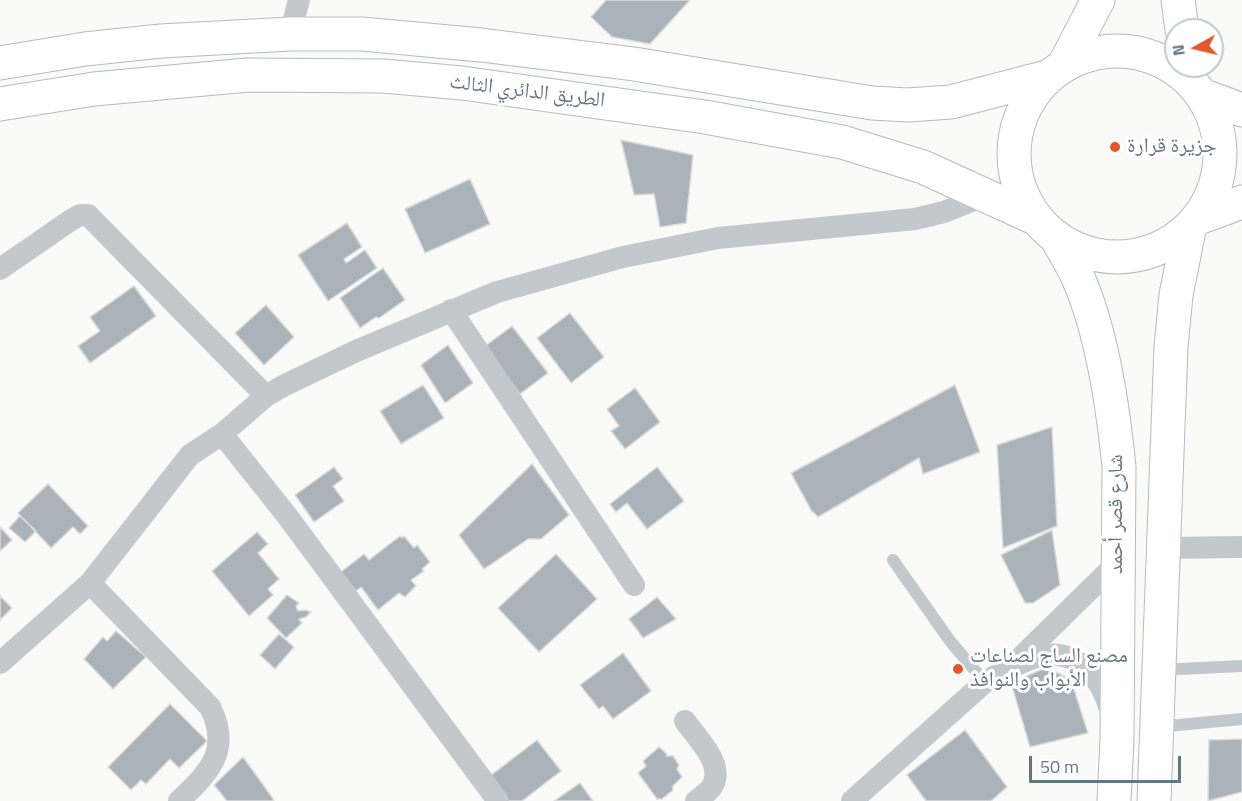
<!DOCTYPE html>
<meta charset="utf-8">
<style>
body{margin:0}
#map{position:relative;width:1242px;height:801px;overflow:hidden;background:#fafaf8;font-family:"Titillium Web",sans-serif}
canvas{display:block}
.north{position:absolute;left:1164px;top:18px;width:60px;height:60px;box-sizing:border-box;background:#fff;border:2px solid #c1c8cd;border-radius:50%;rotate:262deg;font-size:16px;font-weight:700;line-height:24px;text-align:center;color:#657683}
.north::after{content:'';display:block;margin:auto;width:21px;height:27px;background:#e4572e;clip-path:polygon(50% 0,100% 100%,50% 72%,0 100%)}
.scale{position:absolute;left:1029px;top:756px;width:152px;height:27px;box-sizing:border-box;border:3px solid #657683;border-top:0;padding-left:8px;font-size:18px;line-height:21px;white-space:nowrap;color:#657683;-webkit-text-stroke:4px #fff;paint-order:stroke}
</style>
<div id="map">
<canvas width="1242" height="801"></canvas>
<div class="north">N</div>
<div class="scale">50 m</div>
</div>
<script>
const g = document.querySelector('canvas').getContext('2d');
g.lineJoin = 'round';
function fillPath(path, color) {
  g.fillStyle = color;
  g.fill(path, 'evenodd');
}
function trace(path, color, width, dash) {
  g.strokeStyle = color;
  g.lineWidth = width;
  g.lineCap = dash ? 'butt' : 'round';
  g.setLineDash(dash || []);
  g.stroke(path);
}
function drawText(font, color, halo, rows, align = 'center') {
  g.font = font + ' "Titillium Web","Noto Naskh Arabic",sans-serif';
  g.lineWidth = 6;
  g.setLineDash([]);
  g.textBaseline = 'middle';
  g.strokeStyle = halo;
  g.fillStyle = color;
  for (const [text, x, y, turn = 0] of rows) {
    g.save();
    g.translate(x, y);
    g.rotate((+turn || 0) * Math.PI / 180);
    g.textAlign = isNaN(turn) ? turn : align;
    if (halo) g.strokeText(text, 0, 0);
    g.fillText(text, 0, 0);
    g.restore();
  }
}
const building = new Path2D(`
 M606 0H690L650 44 612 37 591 17Z
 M621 140 693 155 686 223 660 227 654 194 634 195Z
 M470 179 490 224 425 253 405 209Z
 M347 223 362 247 344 259 346 263 365 250 377 268 328 301 298 255Z
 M383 268 405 300 379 318 376 317 360 328 340 298Z
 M134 286 156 316 90 363 78 346 100 331 90 317Z
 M266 305 294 337 264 365 235 333Z
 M570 313 604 357 571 383 537 338Z
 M512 326 548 373 520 394 484 347Z
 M448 345 473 383 445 403 421 365Z
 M423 385 444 418 401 444 380 411Z
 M955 385 980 452 923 474 919 458 818 517 811 510 791 473Z
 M635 388 660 422 625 449 611 431 619 426 607 409Z
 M1052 427 1057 526 1003 548 997 445Z
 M532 464 569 515 541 539H528L484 569 459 535Z
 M334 467 343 479 333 486 344 501 314 522 295 495Z
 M657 467 684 501 647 529 627 503 616 512 610 504Z
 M48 484 88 526 80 534 73 527 51 548 18 513Z
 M20 516 36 531 25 542 9 528Z
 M0 527 12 540 0 551Z
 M1052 530 1060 585 1033 603H1025L1001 555Z
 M257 532 268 544 258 553 279 579 268 589 273 595 249 616 212 571Z
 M400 536 402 538 404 536 414 548 417 545 430 562 422 569 424 571 411 580 416 586 405 597 399 593 378 610 361 587 356 591 341 572 364 554 369 560Z
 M556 554 597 599 539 652 498 608Z
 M287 595 299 603 296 606 298 611 305 610 311 612 306 617 299 619 302 623 286 638 267 618Z
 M0 596 12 608 0 620Z
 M657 597 676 619 643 638 629 619Z
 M116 631 146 657 113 689 84 659 103 637 107 641Z
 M279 634 294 647 275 669 260 655Z
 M623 653 651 691 613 719 603 706 599 709 580 685Z
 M1047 667 1071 680 1088 733 1030 747 1011 683Z
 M170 704 207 741 179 768 170 759 146 784 141 780 131 790 108 767Z
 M965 730 1007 787 991 801H926L907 775Z
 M1242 739V792L1208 801 1209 740Z
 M537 740 561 771 522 801H509L490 776Z
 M659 747 667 754 666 756H673L679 765 677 769 682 777 672 787 673 790 662 799H657L638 773 646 766 643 761Z
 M243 757 274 800 272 801H227L214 785Z
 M580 783 593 801H554Z`);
const lane = new Path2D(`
 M893 560 950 641 985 682
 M1159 670 1242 666
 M1157 727 1242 719`);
const street = new Path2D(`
 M290 34 299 0
 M0 269 71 220 80 215H88L266 396
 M451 310 634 585
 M222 434 288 517 498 801
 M1163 548 1242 547
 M90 583 210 707C232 751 209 772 179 801
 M1016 662 1117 563
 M0 663 90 583 190 455 222 434 266 396 283 386 356 351 497 292 623 257 718 238 915 219 944 212 986 195
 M685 721C697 738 727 766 711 788 707 793 701 797 696 801
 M852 801 985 682C1002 672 1018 663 1036 657 1076 645 1103 679 1111 714`);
const primary = new Path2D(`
 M1178 0 1182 30
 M1014 154a103 103 0 1 1 206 0a103 103 0 1 1-206 0Z
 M0 63 85 49 161 41 290 34H362L481 45 634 64 872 103 908 105 951 102 1047 77
 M1064 65 1098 0
 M1204 96 1242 110
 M0 104 94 89 248 75 383 76 462 83 705 117 842 142 923 167 1037 219
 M1201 217 1242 202
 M1056 237C1062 248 1068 258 1074 269 1101 324 1113 406 1119 467L1117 739 1114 801
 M1154 801 1171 347 1176 295 1189 230`);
const markers = [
 [1115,147,6,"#e4572e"],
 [958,669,6,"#e4572e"]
];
const streetNames = [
 ["الطريق الدائري الثالث",527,92,7],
 ["شارع قصر أحمد",1117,514,-90]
];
const poiNames = [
 ["جزيرة قرارة",1127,147],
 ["مصنع الساج لصناعات",970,657],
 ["الأبواب والنوافذ",970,681]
];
fillPath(building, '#aab3b9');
trace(building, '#dcdcda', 1.5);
trace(primary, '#b5babe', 35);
trace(lane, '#c3c8cc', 12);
trace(street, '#c3c8cc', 22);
trace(primary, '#fff', 33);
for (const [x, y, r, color] of markers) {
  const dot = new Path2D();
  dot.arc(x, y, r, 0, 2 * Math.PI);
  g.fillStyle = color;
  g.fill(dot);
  trace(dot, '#fff', 2);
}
drawText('21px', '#657683', '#fff', streetNames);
drawText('21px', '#657683', '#fff', poiNames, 'left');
</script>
